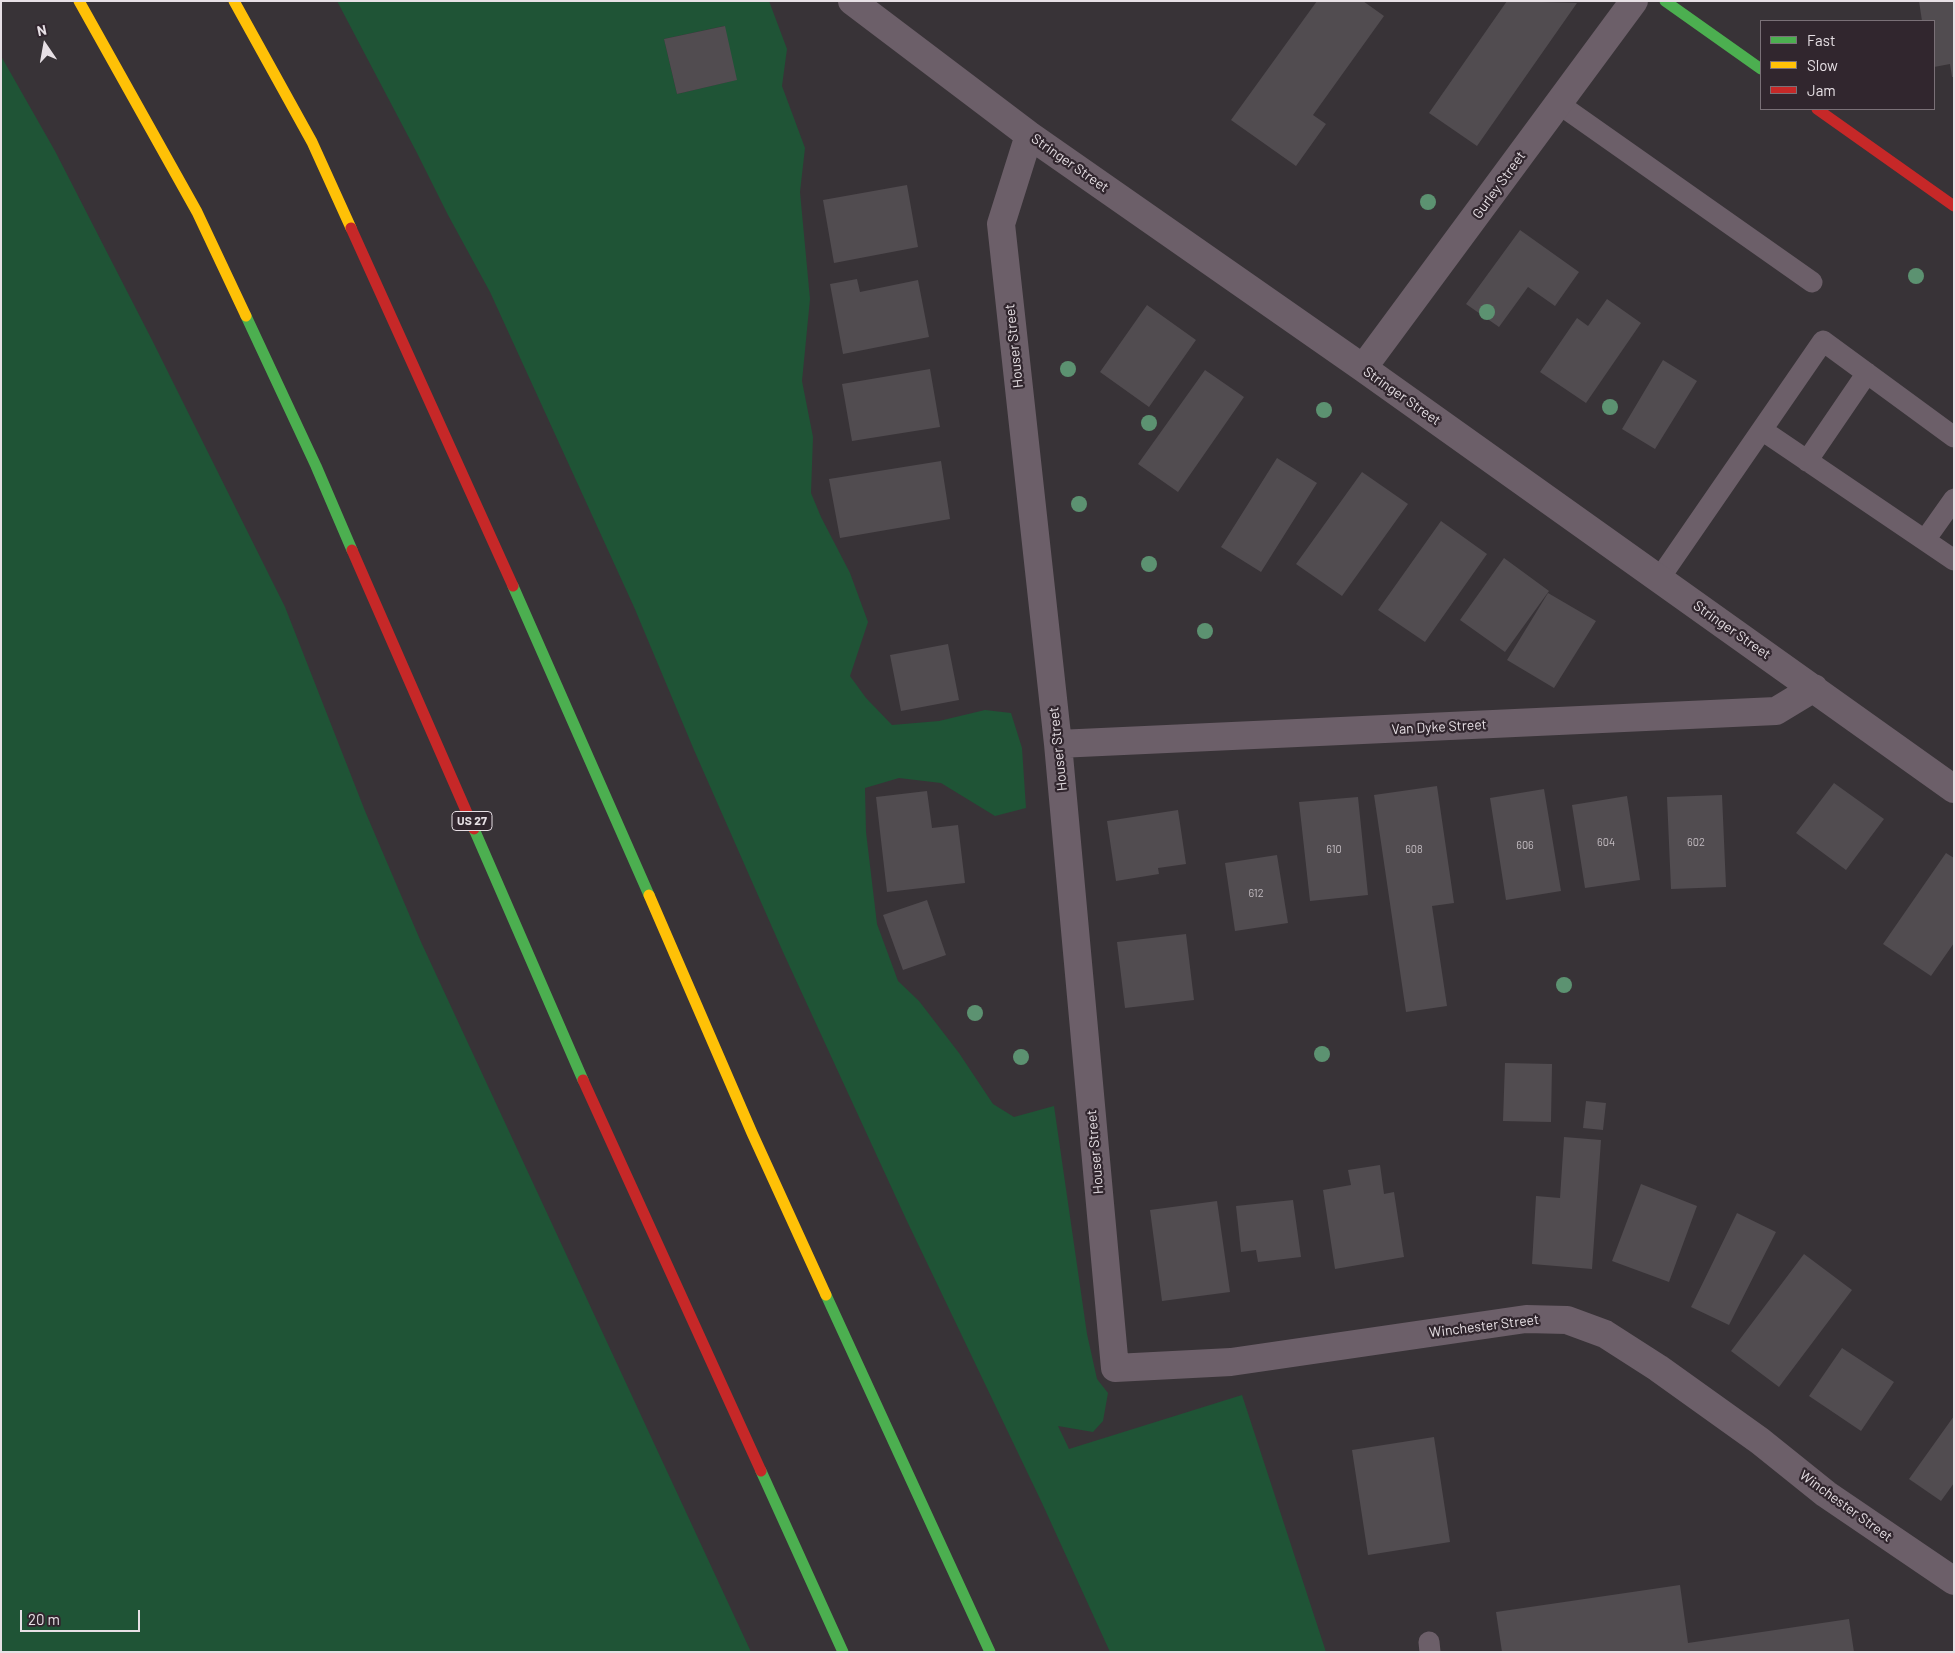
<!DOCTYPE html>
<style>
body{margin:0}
#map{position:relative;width:1955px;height:1653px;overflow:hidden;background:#383337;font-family:Barlow,sans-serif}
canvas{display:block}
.frame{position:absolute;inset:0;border:2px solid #e7e0e5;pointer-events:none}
.legend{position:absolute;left:1760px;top:20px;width:175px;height:90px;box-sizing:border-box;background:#31262e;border:1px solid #7a7077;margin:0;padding:6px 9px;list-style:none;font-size:15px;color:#e7e0e5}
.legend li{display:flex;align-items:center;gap:10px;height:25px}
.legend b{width:25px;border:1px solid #7a7077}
.north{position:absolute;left:20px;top:20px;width:50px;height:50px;-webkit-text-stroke:4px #31262e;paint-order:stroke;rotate:348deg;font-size:14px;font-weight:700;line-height:20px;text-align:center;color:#e7e0e5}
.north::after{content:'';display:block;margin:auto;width:18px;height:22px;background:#e7e0e5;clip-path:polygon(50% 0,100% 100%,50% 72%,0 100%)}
.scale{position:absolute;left:20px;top:1610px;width:120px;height:22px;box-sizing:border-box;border:2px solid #e7e0e5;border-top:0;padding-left:6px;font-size:15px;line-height:18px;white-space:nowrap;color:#e7e0e5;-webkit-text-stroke:4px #31262e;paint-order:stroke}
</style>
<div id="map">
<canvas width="1955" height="1653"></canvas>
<div class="frame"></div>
<ul class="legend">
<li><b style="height:6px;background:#4caf50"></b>Fast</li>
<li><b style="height:6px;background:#ffc107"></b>Slow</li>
<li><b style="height:6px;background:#c62828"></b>Jam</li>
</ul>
<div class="north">N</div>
<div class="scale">20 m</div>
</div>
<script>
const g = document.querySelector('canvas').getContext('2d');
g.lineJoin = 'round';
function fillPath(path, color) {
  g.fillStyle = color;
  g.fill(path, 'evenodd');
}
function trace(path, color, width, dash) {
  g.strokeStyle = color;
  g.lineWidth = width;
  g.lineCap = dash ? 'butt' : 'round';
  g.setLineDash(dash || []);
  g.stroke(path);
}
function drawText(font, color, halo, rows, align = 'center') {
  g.font = font + ' Barlow,sans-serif';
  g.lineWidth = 4.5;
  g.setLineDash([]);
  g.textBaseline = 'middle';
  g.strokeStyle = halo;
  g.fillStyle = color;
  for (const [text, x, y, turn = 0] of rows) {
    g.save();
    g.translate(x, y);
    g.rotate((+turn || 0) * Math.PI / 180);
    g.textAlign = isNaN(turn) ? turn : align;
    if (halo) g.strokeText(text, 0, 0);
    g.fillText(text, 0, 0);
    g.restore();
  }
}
const green = new Path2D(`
 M337 1H769L787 49 782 86 805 148 800 192 810 299 802 381 813 437 811 493 821 517 850 573 868 622 850 676 866 698 892 725 939 721 985 710 1011 713 1022 748 1026 808 995 816 941 783 899 778 865 788 866 832 877 924 898 981 919 1001 959 1053 993 1104 1014 1117 1054 1106 1087 1334 1097 1379 1108 1393 1103 1421 1093 1432 1058 1426 1069 1449 1242 1395 1326 1652H1110L1042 1503 906 1219 783 952 694 750 634 607 490 292 448 215 417 153ZM724 26 736 80 677 94 664 39Z
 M1 56 55 151 152 340 285 607 365 811 421 942 751 1652H1Z`);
const building = new Path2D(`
 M1317 1H1363L1384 16 1313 115 1326 124 1296 166 1231 120Z
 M1507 1 1577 3 1477 146 1429 113Z
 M1919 1H1954V77H1952L1950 64 1934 67V21H1922Z
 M725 26 737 80 677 94 664 39Z
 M907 185 918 247 834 263 823 200Z
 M1520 230 1579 272 1555 306 1528 287 1499 327 1466 304Z
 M857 279 860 292 918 280 929 337 843 354 830 284Z
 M1607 299 1641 323 1586 403 1540 372 1577 318 1588 326Z
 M1147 305 1196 340 1149 407 1100 372Z
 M1663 360 1697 381 1655 449 1622 429Z
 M930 369 940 427 852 441 842 384Z
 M1205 370 1244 397 1178 492 1138 464Z
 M1277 458 1317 483 1261 572 1221 547Z
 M941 461 950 519 840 538 829 479Z
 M1362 472 1408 504 1342 596 1296 564Z
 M1441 521 1487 554 1425 642 1378 610Z
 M1504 558 1549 591 1505 652 1460 620Z
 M1548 593 1596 621 1554 688 1507 660Z
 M948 644 959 700 901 711 890 655Z
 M1834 783 1884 819 1846 870 1796 833Z
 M1437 786 1454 903 1432 906 1447 1006 1406 1012 1374 795Z
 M1544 789 1561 891 1506 900 1490 798Z
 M927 791 932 828 958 825 965 883 887 892 876 797Z
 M1722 795 1726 887 1671 889 1667 797Z
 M1627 796 1640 880 1585 888 1572 805Z
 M1358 797 1368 895 1310 901 1299 802Z
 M1178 810 1186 864 1158 868 1159 874 1116 881 1107 821Z
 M1946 853 1954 858V943L1931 976 1883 944Z
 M1277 855 1288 923 1235 931 1225 863Z
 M927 900 946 955 903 970 883 915Z
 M1186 934 1194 1000 1125 1008 1117 942Z
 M1505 1063 1552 1064 1551 1122 1503 1121Z
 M1586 1101 1606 1103 1603 1130 1583 1128Z
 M1564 1137 1601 1140 1592 1269 1532 1264 1536 1196 1560 1198Z
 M1380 1165 1384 1194 1394 1192 1404 1257 1335 1269 1323 1190 1351 1185 1348 1170Z
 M1641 1184 1697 1206 1669 1282 1612 1261Z
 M1293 1200 1301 1257 1258 1262 1256 1250 1241 1252 1236 1206Z
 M1217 1201 1230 1292 1162 1301 1150 1210Z
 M1737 1213 1776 1232 1729 1325 1691 1307Z
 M1804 1254 1852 1290 1779 1387 1731 1351Z
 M1842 1348 1894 1382 1861 1431 1809 1396Z
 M1954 1416V1483L1941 1501 1909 1479Z
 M1434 1437 1450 1542 1368 1555 1352 1450Z
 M1680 1585 1688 1643 1849 1619 1854 1652H1502L1496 1612Z`);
const lane = new Path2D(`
 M1559 104 1812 282
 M1762 430 1954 560
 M1807 461 1867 373
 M1925 540 1954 499
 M1659 579 1823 341 1954 437
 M1429 1642 1430 1652`);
const street = new Path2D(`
 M852 1 1029 135 1363 368 1954 789
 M1029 135 1001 224 1058 744 1115 1368 1231 1362 1526 1319 1567 1320 1605 1334 1658 1368 1760 1441 1826 1494 1954 1581
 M1363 368 1634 1
 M1058 744 1776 711 1814 688`);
const fast = new Path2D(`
 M1665 1 1761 69
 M246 316 316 466 352 550
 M513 586 649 895
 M474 829 583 1080
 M826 1295 990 1652
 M761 1471 843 1652`);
const slow = new Path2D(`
 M79 1 197 212 246 316
 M234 1 312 142 351 228
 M649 895 752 1133 826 1295`);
const jam = new Path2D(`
 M1817 109 1954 206
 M351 228 513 586
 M352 550 474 829
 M583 1080 761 1471`);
const trees = [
 [1428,202],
 [1916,276],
 [1487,312],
 [1068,369],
 [1610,407],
 [1324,410],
 [1149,423],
 [1079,504],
 [1149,564],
 [1205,631],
 [1564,985],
 [975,1013],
 [1322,1054],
 [1021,1057]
];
const numberNames = [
 ["604",1606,842],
 ["602",1696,842],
 ["606",1525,845],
 ["610",1334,849],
 ["608",1414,849],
 ["612",1256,893]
];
const shields = [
 [472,821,40]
];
const shieldNames = [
 ["US 27",472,821]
];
const streetNames = [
 ["Stringer Street",1070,163,35],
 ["Gurley Street",1499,185,-54],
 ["Houser Street",1014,346,-96],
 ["Stringer Street",1402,396,35],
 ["Stringer Street",1732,630,35],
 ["Van Dyke Street",1439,727,-3],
 ["Houser Street",1058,749,-96],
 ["Houser Street",1095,1152,-95],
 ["Winchester Street",1484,1326,-7],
 ["Winchester Street",1846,1506,36]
];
fillPath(green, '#1f5436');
fillPath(building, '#514c50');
trace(lane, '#6c5f69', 21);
trace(street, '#6c5f69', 28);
trace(fast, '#4caf50', 11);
trace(slow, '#ffc107', 11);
trace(jam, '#c62828', 11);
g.fillStyle = '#5c9271';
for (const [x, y] of trees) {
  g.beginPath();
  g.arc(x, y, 8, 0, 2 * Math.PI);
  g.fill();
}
drawText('11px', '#c2bbc0', null, numberNames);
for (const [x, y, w] of shields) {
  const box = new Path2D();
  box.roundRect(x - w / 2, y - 9.5, w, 19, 4);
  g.fillStyle = '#31262e';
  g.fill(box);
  trace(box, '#e7e0e5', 1);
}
drawText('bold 12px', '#e7e0e5', null, shieldNames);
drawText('14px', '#e7e0e5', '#31262e', streetNames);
</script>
